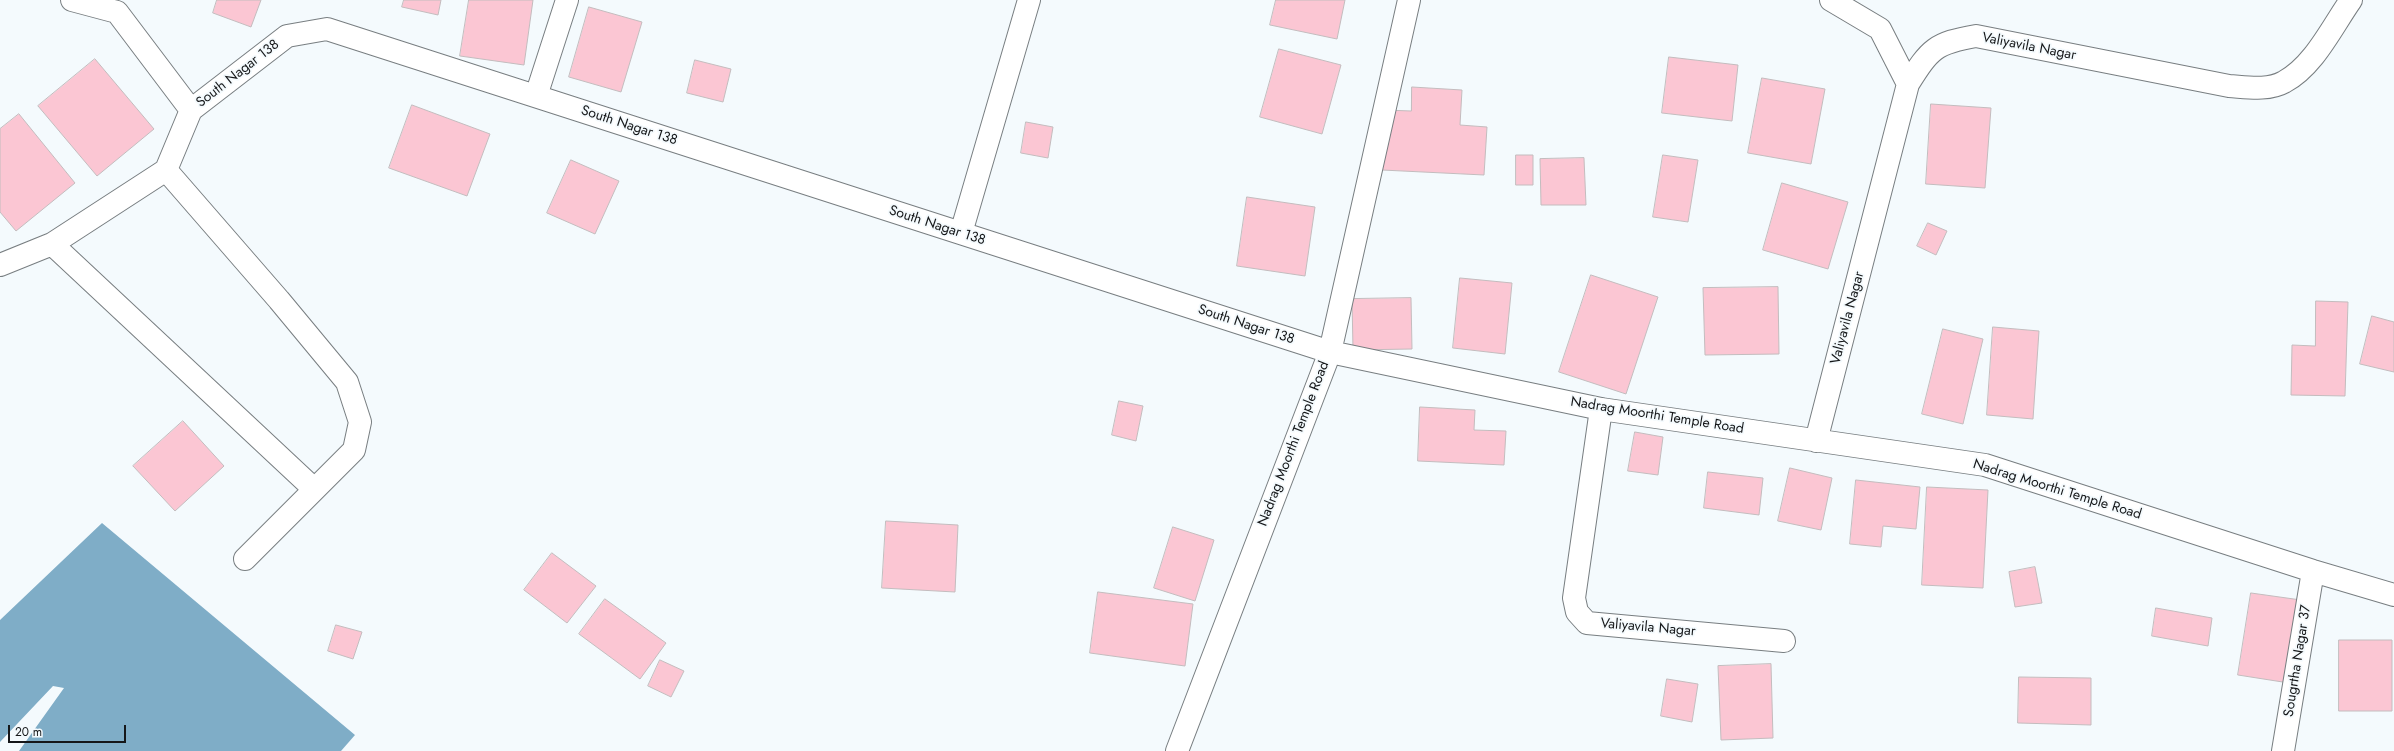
<!DOCTYPE html>
<style>
body{margin:0}
#map{position:relative;width:2394px;height:751px;overflow:hidden;background:#f4fafd;font-family:Jost,sans-serif}
canvas{display:block}
.scale{position:absolute;left:8px;top:725px;width:118px;height:18px;box-sizing:border-box;border:2px solid #151719;border-top:0;padding-left:5px;font-size:12px;line-height:14px;white-space:nowrap;color:#151719;-webkit-text-stroke:3px #f4fafd;paint-order:stroke}
</style>
<div id="map">
<canvas width="2394" height="751"></canvas>
<div class="scale">20 m</div>
</div>
<script>
const g = document.querySelector('canvas').getContext('2d');
g.lineJoin = 'round';
function fillPath(path, color) {
  g.fillStyle = color;
  g.fill(path, 'evenodd');
}
function trace(path, color, width, dash) {
  g.strokeStyle = color;
  g.lineWidth = width;
  g.lineCap = dash ? 'butt' : 'round';
  g.setLineDash(dash || []);
  g.stroke(path);
}
function drawText(font, color, halo, rows, align = 'center') {
  g.font = font + ' Jost,sans-serif';
  g.lineWidth = 3.5;
  g.setLineDash([]);
  g.textBaseline = 'middle';
  g.strokeStyle = halo;
  g.fillStyle = color;
  for (const [text, x, y, turn = 0] of rows) {
    g.save();
    g.translate(x, y);
    g.rotate((+turn || 0) * Math.PI / 180);
    g.textAlign = isNaN(turn) ? turn : align;
    if (halo) g.strokeText(text, 0, 0);
    g.fillText(text, 0, 0);
    g.restore();
  }
}
const water = new Path2D(`
 M102 523 355 735 341 751H19L64 688 53 686 0 742V620Z`);
const building = new Path2D(`
 M217 0H261L251 27 213 13Z
 M404 0H441L438 15 402 7Z
 M469 0H533L524 65 460 56Z
 M1276 0H1345L1337 39 1270 25Z
 M589 7 642 22 621 92 569 77Z
 M1279 49 1341 65 1322 134 1260 117Z
 M1669 57 1738 65 1732 121 1662 113Z
 M95 59 154 129 97 176 38 106Z
 M695 60 731 69 723 102 687 93Z
 M1762 78 1825 89 1811 164 1748 153Z
 M1412 87 1462 90 1460 125 1487 127 1484 175 1382 170 1385 110 1411 111Z
 M1931 104 1991 108 1985 188 1926 184Z
 M412 105 490 134 467 196 389 168Z
 M19 114 75 183 16 231 0 212V129Z
 M1026 122 1053 127 1048 158 1021 153Z
 M1516 155H1533V185H1516Z
 M1663 155 1698 160 1688 222 1653 217Z
 M1584 158 1586 205H1541L1540 159Z
 M571 160 619 181 595 234 547 213Z
 M1782 183 1848 202 1828 269 1763 250Z
 M1247 197 1315 207 1305 276 1237 266Z
 M1928 223 1947 231 1936 255 1917 246Z
 M1591 275 1658 297 1626 394 1559 372Z
 M1460 278 1512 283 1505 354 1453 348Z
 M1778 287 1779 354 1705 355 1703 288Z
 M1411 298 1412 349 1353 350 1352 299Z
 M2316 301 2348 302 2345 396 2291 395 2292 345 2315 346Z
 M2372 316 2394 322V372L2360 364Z
 M1993 327 2039 331 2033 419 1987 415Z
 M1943 329 1983 339 1963 424 1922 414Z
 M1119 401 1143 406 1136 441 1112 435Z
 M1420 407 1475 410 1474 430 1506 431 1504 465 1418 461Z
 M183 421 224 466 175 511 133 466Z
 M1635 432 1663 437 1658 475 1628 471Z
 M1790 468 1832 478 1821 530 1778 521Z
 M1708 472 1763 478 1759 515 1704 508Z
 M1856 480 1920 487 1916 529 1883 526 1881 547 1850 544Z
 M1927 487 1988 490 1983 588 1922 585Z
 M886 521 958 525 955 592 882 588Z
 M1173 527 1214 540 1195 601 1154 588Z
 M552 553 596 586 567 623 524 590Z
 M2035 567 2042 603 2015 607 2009 572Z
 M1098 592 1193 604 1185 666 1090 653Z
 M2251 593 2301 600 2289 683 2238 675Z
 M605 599 666 643 640 679 579 634Z
 M2156 608 2212 618 2208 646 2152 636Z
 M336 625 362 632 353 659 328 651Z
 M2339 640H2392V711H2339Z
 M660 660 684 671 671 697 648 686Z
 M1771 664 1773 738 1721 740 1718 666Z
 M2019 677 2091 678V725L2018 723Z
 M1667 679 1698 684 1692 722 1661 716Z`);
const minor = new Path2D(`
 M72 0 117 12 191 110
 M1831 0 1880 29 1908 84
 M536 96 567 0
 M166 170 279 300 347 382 360 422 354 450 245 559
 M961 233 1029 0
 M52 244 314 489
 M0 265 52 244 166 170 191 110 287 36 327 29 1330 352 1601 409 1985 465 2313 571 2394 595
 M1601 409 1574 598 1577 612 1587 623 1784 641
 M1816 441 1908 84C1930 49 1935 43 1976 36L2229 86C2246 87 2268 91 2284 82 2314 66 2332 27 2351 0
 M1177 751 1330 352 1409 0
 M2283 751 2313 571`);
const streetNames = [
 ["Valiyavila Nagar",2029,47,11],
 ["South Nagar 138",238,74,-38],
 ["South Nagar 138",629,126,18],
 ["South Nagar 138",937,226,18],
 ["Valiyavila Nagar",1848,318,-75],
 ["South Nagar 138",1246,325,18],
 ["Nadrag Moorthi Temple Road",1657,416,9],
 ["Nadrag Moorthi Temple Road",1294,444,-69],
 ["Nadrag Moorthi Temple Road",2057,490,17],
 ["Valiyavila Nagar",1648,628,5],
 ["Sougrtha Nagar 37",2298,661,-81]
];
fillPath(water, '#7fadc7');
fillPath(building, '#fbc6d3');
trace(building, '#c3bcbe', 1);
trace(minor, '#787e81', 24);
trace(minor, '#fff', 22);
drawText('14px', '#151719', '#f4fafd', streetNames);
</script>
